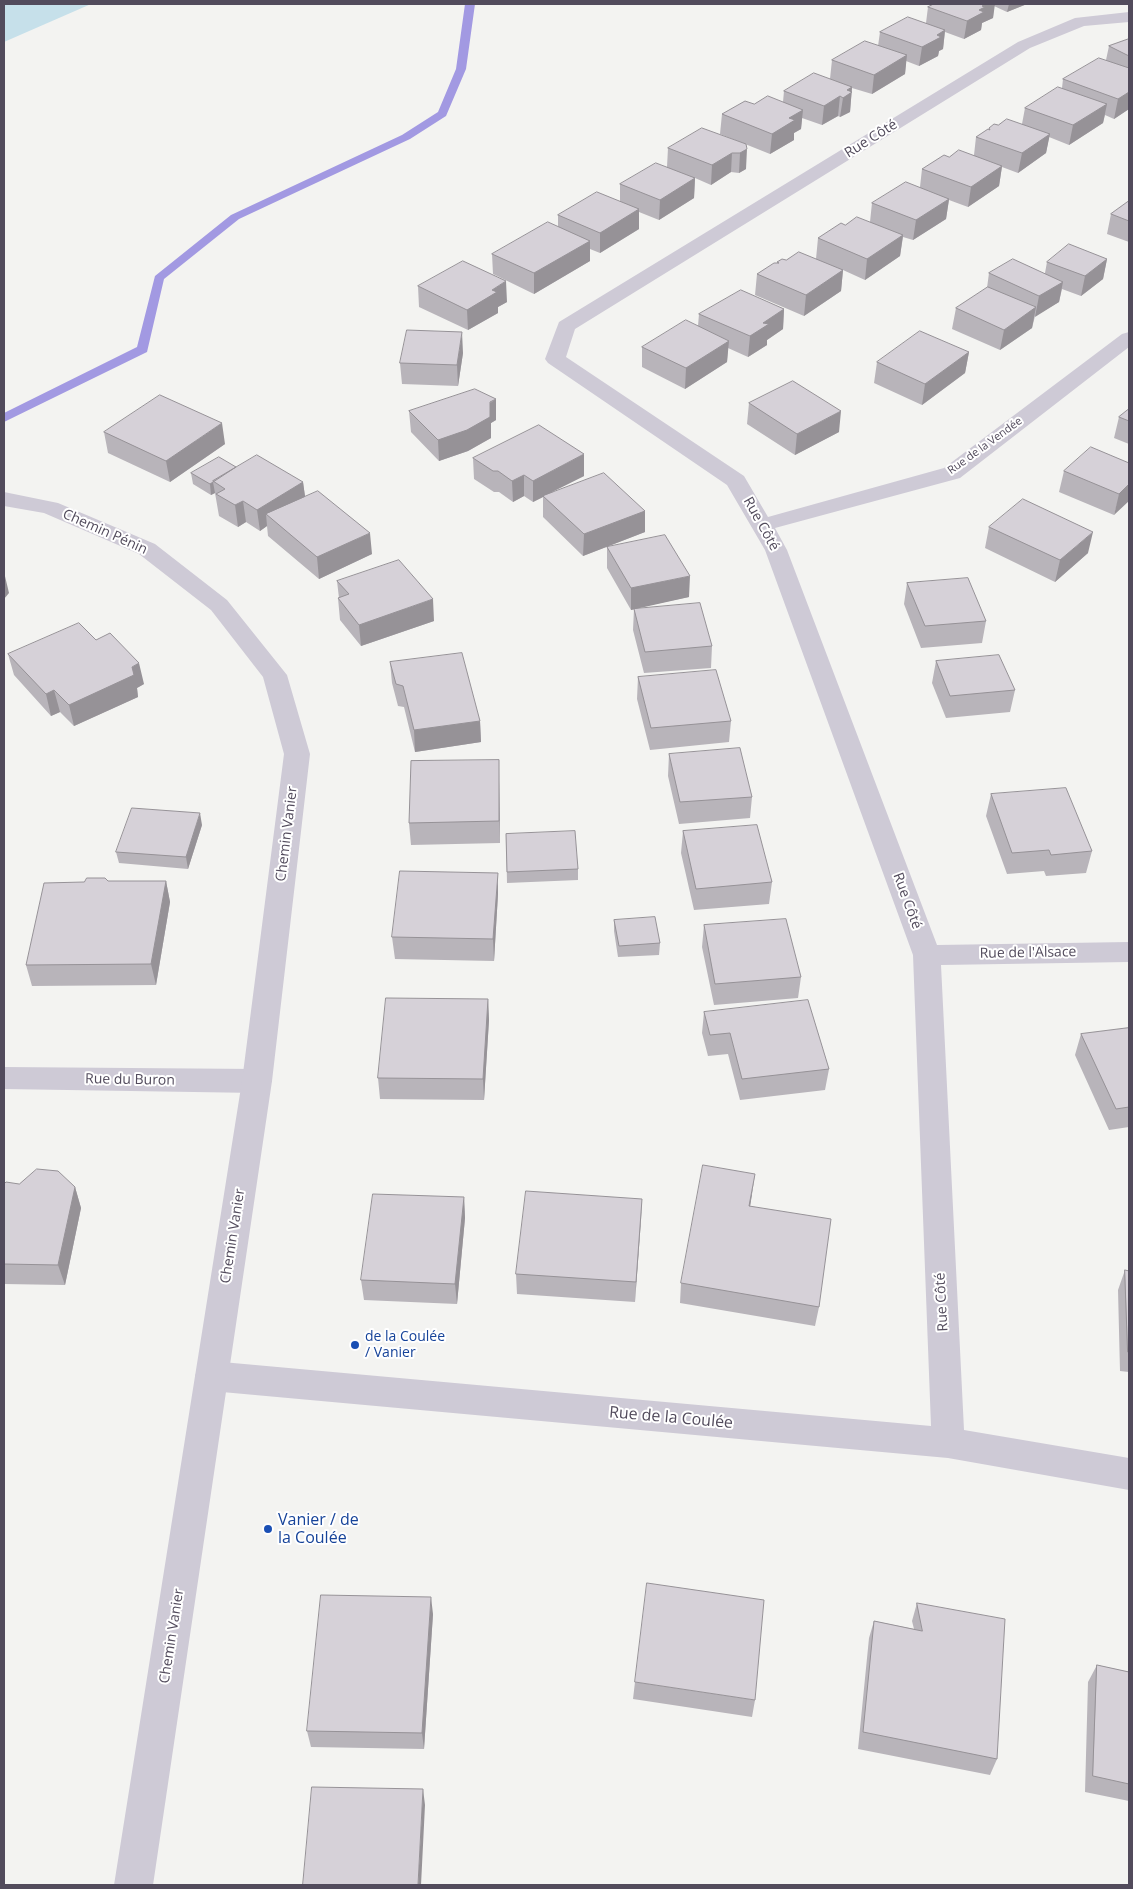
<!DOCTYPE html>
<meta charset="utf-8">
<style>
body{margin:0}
#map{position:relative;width:1133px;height:1889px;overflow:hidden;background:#f3f3f1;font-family:"Open Sans",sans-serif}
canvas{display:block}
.frame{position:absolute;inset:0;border:5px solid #524b5c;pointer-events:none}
</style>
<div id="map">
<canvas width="1133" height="1889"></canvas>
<div class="frame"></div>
</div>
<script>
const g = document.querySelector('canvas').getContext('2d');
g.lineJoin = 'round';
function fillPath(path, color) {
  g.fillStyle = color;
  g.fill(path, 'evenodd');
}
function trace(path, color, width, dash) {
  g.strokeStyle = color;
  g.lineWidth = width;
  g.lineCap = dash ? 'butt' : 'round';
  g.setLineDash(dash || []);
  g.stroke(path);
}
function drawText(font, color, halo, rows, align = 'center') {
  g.font = font + ' "Open Sans",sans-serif';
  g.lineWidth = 4;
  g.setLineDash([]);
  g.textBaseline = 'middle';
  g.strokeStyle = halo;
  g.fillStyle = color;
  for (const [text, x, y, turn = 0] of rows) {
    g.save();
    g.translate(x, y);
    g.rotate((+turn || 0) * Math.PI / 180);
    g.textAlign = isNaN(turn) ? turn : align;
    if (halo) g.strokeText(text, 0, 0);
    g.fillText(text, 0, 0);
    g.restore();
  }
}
const green = new Path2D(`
 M4 4H91L4 42Z`);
const stream = new Path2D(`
 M465 4H475L466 69 446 116 410 139 239 219 164 279 147 352 4 422V413L137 347 155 276 231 215 402 135 438 112 456 69Z`);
const minor = new Path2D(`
 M1129 12V22L1084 26 1030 48 575 329 566 357 744 476 768 517 944 468 1122 334 1129 332V347L960 478 775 528 787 550 937 945 1129 942V962L941 965 964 1430 1129 1458V1490L948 1458 211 1391 199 1386 195 1376 199 1366 211 1361 931 1426 913 955 765 550 727 485 548 363 545 359 559 322 1018 42 1075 18Z
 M4 1067 257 1069 267 1073 272 1081 267 1089 257 1093 4 1089Z`);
const tertiary = new Path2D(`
 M4 492 58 503 155 544 227 600 287 675 310 754 272 1081 153 1885H114L242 1081 284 754 263 677 211 610 139 554 44 513 4 506Z`);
const wall = new Path2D(`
 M934 4H1027L1007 12 994 6 993 18 982 23 981 30 964 39 945 32 943 49 939 51 938 56 919 66 906 61 905 74 872 94 852 88 850 112 840 117 838 116 822 125 802 118 801 129 794 133V140L770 154 720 134 722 114 754 104 783 102 784 91 830 79 832 60 878 46 880 32 926 23 928 7Z
 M1129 39V109L1114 119 1105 115 1103 123 1069 145 1049 137 1046 153 1018 173 1002 167 999 186 968 207 949 200 946 219 913 240 903 237 900 256 865 280 843 270 841 291 804 316 755 295 757 274 777 263V262L786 260 816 259 818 238 845 225 870 222 872 203 920 187 922 169 949 157 974 155 976 137 989 129V128L998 125 1022 124 1025 108 1062 88 1063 79 1106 60 1109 46Z
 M746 144V169L739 173 731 172 711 185 695 178 694 198 659 220 639 212V229L600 253 590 249V261L534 294 493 274 492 254 558 227V215L620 201V184L667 167 668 148Z
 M1129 201V242L1107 234 1111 214Z
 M1107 259 1103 279 1081 296 1062 289 1059 302 1035 316 1032 328 1000 350 952 329 956 308 987 288 989 273H1045L1047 262Z
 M418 286 507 302 498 307V313L468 330 419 307Z
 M784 309 783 329 767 340V345L748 357 728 348 727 362 685 389 642 367V347L698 326 699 314Z
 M969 352 965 373 922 405 874 383 877 362Z
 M463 353 458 386 402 384 400 363Z
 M496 399V420L491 423V438L468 451 439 461 411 432 409 411Z
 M749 403 839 432 795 455 747 424Z
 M1129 409V444L1114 438 1119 417Z
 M104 432 225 444 170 482 108 453Z
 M473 458 584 476 552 492 645 511V532L583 556 543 517V497L533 502 524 496 513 502 499 492H494L474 479Z
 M1129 463 1114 515 1059 492 1064 471Z
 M236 467 303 482 305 497 372 554 319 579 268 536 267 526 260 531 246 522 238 527 219 516 215 493 211 495 193 484 191 473Z
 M989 527 1088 553 1055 582 985 548Z
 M607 547 689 597 636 608 712 646 711 668 644 673 633 630 634 609 631 610 607 568Z
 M337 581 434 621 361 646 340 620 338 598H339Z
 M907 583 986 621 982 643 921 648 904 604Z
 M96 640 144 684 137 688 138 697 74 726 60 712 51 716 14 675 8 654Z
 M936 661 1015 690 1010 712 946 718 932 683Z
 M390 662 480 721 481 742 415 752 404 707 398 706 392 683Z
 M638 677 731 721 729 742 650 750 637 699Z
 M669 754 752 797 750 818 679 824 668 776Z
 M499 760 500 843 411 845 409 823Z
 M991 794 1092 851 1086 873 1046 876 1044 871 1007 874 986 816Z
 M202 825 188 869 119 863 116 852Z
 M683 831 772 882 769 904 694 910 681 853Z
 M506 834 578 869V880L507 883Z
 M108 881H166L170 902 156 985 32 986 26 965 84 882Z
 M498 894 494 961 395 959 392 937Z
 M614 920 660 943 659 955 618 957 614 931Z
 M704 925 801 977 798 998 714 1005 702 947Z
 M488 999 489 1020 484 1100 380 1099 378 1078Z
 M704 1012 829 1069 825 1090 740 1100 728 1054 708 1056 702 1033Z
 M1129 1028V1127L1109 1130 1075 1055 1081 1034Z
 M4 1184H19L75 1187 81 1208 65 1285 4 1284Z
 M752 1194 750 1206 819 1307 815 1326 680 1303 681 1283Z
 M464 1197 465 1218 457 1304 364 1300 361 1280Z
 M642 1199 635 1302 517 1294 516 1274Z
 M1125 1270 1129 1271V1372L1120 1371 1118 1290Z
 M917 1603 997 1759 990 1775 858 1749 869 1638 874 1621 914 1629 912 1621Z
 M433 1614 424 1749 311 1747 307 1731Z
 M1097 1665 1129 1672V1801L1085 1792 1088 1682Z
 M635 1682 755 1700 752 1717 633 1699Z`);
const shadedWall = new Path2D(`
 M987 4H995L993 18 982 23 981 30 964 39 967 21 979 10 982 6Z
 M1009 4H1027L1007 12Z
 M945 30 943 49 939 51 938 56 919 66 922 47 937 35Z
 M907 55 905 74 872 94 874 75Z
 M852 87 850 112 840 117 843 98 847 90Z
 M1129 92V109L1114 119 1118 99Z
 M840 96 838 116 822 125 824 106Z
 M1107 104 1103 123 1069 145 1073 125Z
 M803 110 801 129 794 133V140L770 154 772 134 789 118Z
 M1050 134 1046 153 1018 173 1022 153Z
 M747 149 746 169 739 173 740 153Z
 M732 153 731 172 711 185 712 165Z
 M1002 166 999 186 968 207 971 187Z
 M695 178 694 198 659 220 660 200Z
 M949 199 946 219 913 240 916 220Z
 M639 209V229L600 253V233Z
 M903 235 900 256 865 280 867 259Z
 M590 241V261L534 294V273Z
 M1107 259 1103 279 1081 296 1085 276Z
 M843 270 841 291 804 316 806 295Z
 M506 281 507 302 498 307V313L468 330 467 310 492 290Z
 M1063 282 1059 302 1035 317 1039 296Z
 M1036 307 1032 328 1000 350 1004 330Z
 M784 309 783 329 767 340V345L748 357 750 336 763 323Z
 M462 332 463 353 458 386 457 365Z
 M729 341 727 362 685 389 686 368Z
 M969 352 965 373 922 405 925 384Z
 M496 399V420L491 423V438L468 451 439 461 438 440Z
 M841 411 839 432 795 455 797 434Z
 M222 423 225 444 170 482 166 461Z
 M584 454V476L544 496H543V497L533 502V481Z
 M524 475V496L513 502 512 481Z
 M213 482 215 493 211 495 210 484Z
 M303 482 306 503 266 514 267 526 260 531 257 510Z
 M1129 484V501L1114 515 1119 494Z
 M243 501 246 522 238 527 235 505Z
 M645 511V532L583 556 584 534Z
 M1093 532 1088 553 1055 582 1060 560Z
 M370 533 372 554 319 579 317 557Z
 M4 572 9 593 4 599Z
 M690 576 689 597 631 610V588Z
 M433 599 434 621 361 646 359 625Z
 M139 663 144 684 137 688 138 697 74 726 69 705 132 667Z
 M54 690 60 712 51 716 46 694Z
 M480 721 481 742 415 752 414 730Z
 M499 760V781L500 843 499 821Z
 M200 813 202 825 188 869 186 857Z
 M498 873V894L494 961 493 939Z
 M166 881 170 902 156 985 151 964Z
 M488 999 489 1020 484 1100 483 1079Z
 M755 1174 752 1194 747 1226 749 1206Z
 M75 1187 81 1208 65 1285 58 1265Z
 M464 1197 465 1218 457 1304 455 1284Z
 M642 1199 641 1220 635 1302 636 1282Z
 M431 1597 433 1614 424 1749 422 1733Z
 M423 1789 425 1805 421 1885H418Z`);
const building = new Path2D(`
 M934 4H987L982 6 985 7 979 10 984 12 967 21 928 7Z
 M908 17 945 30 937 35 941 37 922 47 880 32Z
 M1129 39V56L1109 46Z
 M865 41 907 55 874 75 832 60Z
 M1099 58 1129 68V92L1118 99 1063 79Z
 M814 73 852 87 847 90 852 92 843 98 840 96 824 106 784 91Z
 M1058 87 1107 104 1073 125 1025 108Z
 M768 96 803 110 789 118 795 120 772 134 722 114 745 101 754 104Z
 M1007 119 1050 134 1022 153 976 137 988 129 990 130 989 128 994 124 998 125Z
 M702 128 746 144 747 149 740 153H732L712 165 668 148Z
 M959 150 1002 166 971 187 922 169 944 155 949 157Z
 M656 163 695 178 660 200 620 184Z
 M906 182 949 199 916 220 872 203Z
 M597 192 639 209 600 233 558 215Z
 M1129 201V221L1111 214Z
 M857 217 903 235 867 259 818 238 841 223 845 225Z
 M548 222 590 241 534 273 492 254Z
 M1069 244 1107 259 1085 276 1047 262Z
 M799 252 843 270 806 295 757 274 774 263H779L777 262 782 259 786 260Z
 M1013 259 1063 282 1039 296 989 273Z
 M463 261 506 281 492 290 497 292 467 310 418 286Z
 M988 287 1036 307 1004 330 956 308Z
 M741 290 784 309 763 323 769 324 750 336 699 314Z
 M686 320 729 341 686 368 642 347Z
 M407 330 462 332 457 365 400 363Z
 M920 331 969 352 925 384 877 362Z
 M793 381 841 411 797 434 749 403Z
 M475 389 496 399 490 402V417L467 430 438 440 409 411Z
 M160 395 222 423 166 461 104 432Z
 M1129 409V421L1119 417Z
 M539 425 584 454 533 481 524 475 512 481 498 471H493L473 458Z
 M1091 447 1129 463V484L1119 494 1064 471Z
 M257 455 303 482 257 510 243 501 235 505 216 494 225 489 213 481Z
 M219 457 236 467 210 484 191 473Z
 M604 473 645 511 584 534 543 496Z
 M318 491 370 533 317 557 266 514Z
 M1023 499 1093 532 1060 560 989 527Z
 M665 535 690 576 631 588 607 547Z
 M399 560 433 599 359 625 338 598 349 594 337 581Z
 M968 578 986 621 925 626 907 583Z
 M700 603 712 646 645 652 634 609Z
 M79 623 96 640 110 633 139 663 132 667 134 675 69 705 54 690 46 694 8 654Z
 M462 653 480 721 414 730 403 686 396 684 390 662Z
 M999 655 1015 690 950 696 936 661Z
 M716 670 731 721 651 728 638 677Z
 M740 748 752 797 680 802 669 754Z
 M499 760V821L409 823 411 761Z
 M1066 788 1092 851 1051 855 1049 850 1012 853 991 794Z
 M132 808 200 813 186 857 116 852Z
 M757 825 772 882 696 889 683 831Z
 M575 831 578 869 507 872 506 834Z
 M400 871 498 873 493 939 392 937Z
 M87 878H105L108 881H166L151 964 26 965 44 883 84 882Z
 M655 917 660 943 619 946 614 920Z
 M786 919 801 977 715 984 704 925Z
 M386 998 488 999 483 1079 378 1078Z
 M808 1000 829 1069 742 1079 730 1033 710 1035 704 1012Z
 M1129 1028V1107L1116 1109 1081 1034Z
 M703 1165 755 1174 749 1206 831 1219 819 1307 681 1283Z
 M37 1169 58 1171 75 1187 58 1265 4 1264V1184L6 1182 19 1184Z
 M526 1191 642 1199 636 1282 516 1274Z
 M373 1194 464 1197 455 1284 361 1280Z
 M1125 1270 1129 1271V1352H1128Z
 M647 1583 764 1600 755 1700 635 1682Z
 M321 1595 431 1597 422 1733 307 1731Z
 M917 1603 1005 1619 997 1759 863 1732 874 1621 922 1631Z
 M1097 1665 1129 1672V1784L1093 1776Z
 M312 1787 423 1789 418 1885H303Z`);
const markers = [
 [355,1345,5,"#1a4fb4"],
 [268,1529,5,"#1a4fb4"]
];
const farStreetnames = [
 ["Rue de la Vendée",985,446,-36]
];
const streetNames = [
 ["Rue Côté",871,139,-32],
 ["Rue Côté",761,524,61],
 ["Chemin Pénin",105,532,24],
 ["Chemin Vanier",287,834,-83],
 ["Rue Côté",907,901,70],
 ["Rue de l'Alsace",1028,953,-1],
 ["Rue du Buron",130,1080,1],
 ["Chemin Vanier",233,1236,-81],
 ["Rue Côté",942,1302,-93],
 ["Chemin Vanier",172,1636,-81]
];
const transitNames = [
 ["de la Coulée",365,1337],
 ["/ Vanier",365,1353]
];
const nearStreetnames = [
 ["Rue de la Coulée",671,1418,5]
];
const nearTransitnames = [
 ["Vanier / de",278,1520],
 ["la Coulée",278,1538]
];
fillPath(green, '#c6e0ea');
fillPath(stream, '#a299e2');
fillPath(minor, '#cecad6');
fillPath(tertiary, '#cecad6');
fillPath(wall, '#b8b4ba');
fillPath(shadedWall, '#969297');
fillPath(building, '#d6d1d8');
trace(building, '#969297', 1);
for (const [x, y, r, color] of markers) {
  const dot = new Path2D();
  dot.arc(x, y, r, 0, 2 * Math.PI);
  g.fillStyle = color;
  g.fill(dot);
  trace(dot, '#fff', 2);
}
drawText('11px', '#524b5c', '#fff', farStreetnames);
drawText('14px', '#524b5c', '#fff', streetNames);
drawText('14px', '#164399', '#fff', transitNames, 'left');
drawText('16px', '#524b5c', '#fff', nearStreetnames);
drawText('16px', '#164399', '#fff', nearTransitnames, 'left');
</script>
